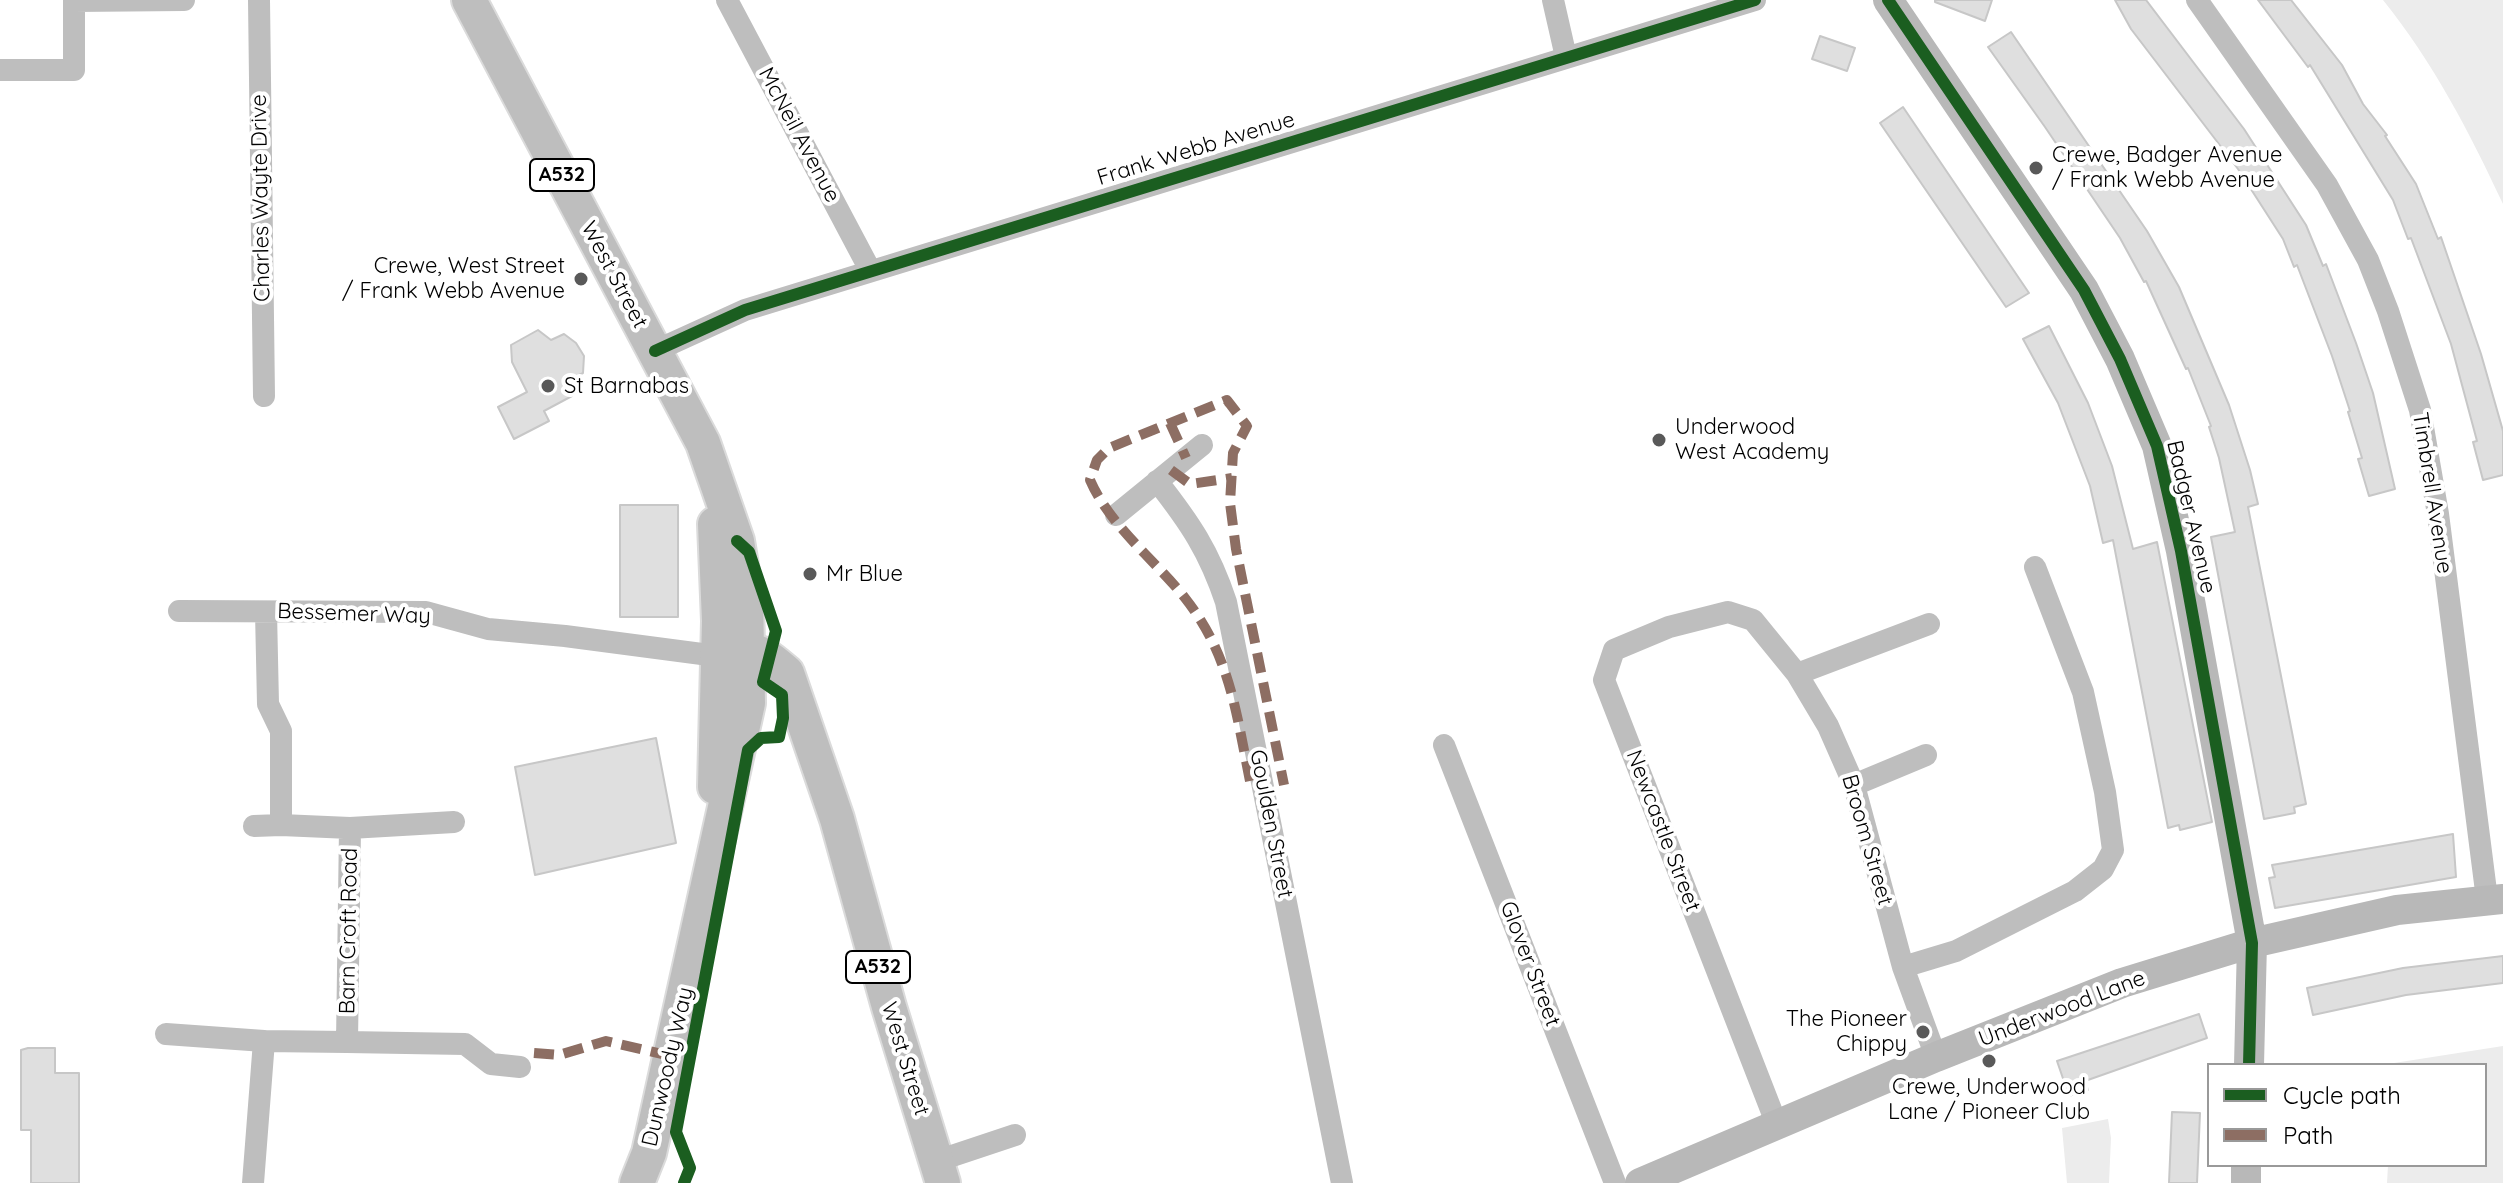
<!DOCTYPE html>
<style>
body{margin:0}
#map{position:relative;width:2503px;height:1183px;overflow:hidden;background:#fff;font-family:Quicksand,sans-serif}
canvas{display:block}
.legend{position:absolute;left:2207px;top:1063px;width:280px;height:104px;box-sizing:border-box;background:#fff;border:2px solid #999;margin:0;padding:10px 14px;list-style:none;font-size:24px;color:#000}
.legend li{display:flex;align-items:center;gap:16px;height:40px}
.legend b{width:40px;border:2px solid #999}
</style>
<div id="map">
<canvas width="2503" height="1183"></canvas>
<ul class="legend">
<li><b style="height:10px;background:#1b5e20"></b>Cycle path</li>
<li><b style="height:10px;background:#8d6e63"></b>Path</li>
</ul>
</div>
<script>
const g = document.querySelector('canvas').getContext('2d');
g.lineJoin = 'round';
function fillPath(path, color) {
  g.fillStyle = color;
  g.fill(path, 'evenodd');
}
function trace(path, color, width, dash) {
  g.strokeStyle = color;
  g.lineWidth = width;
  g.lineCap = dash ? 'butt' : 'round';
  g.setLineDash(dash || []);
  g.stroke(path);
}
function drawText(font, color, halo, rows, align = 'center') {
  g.font = font + ' Quicksand,sans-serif';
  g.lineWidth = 8;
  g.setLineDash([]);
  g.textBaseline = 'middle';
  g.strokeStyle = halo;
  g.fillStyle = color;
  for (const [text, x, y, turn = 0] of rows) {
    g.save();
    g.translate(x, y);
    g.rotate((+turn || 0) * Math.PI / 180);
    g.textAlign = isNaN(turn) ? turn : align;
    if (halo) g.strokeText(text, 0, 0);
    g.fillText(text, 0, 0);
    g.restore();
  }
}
const green = new Path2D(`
 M2383 0H2503V204C2470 133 2433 62 2383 0Z
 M2503 1046V1183H2387L2388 1165H2485V1065L2394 1063Z
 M2108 1119 2111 1138 2109 1183H2067L2062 1128Z`);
const building = new Path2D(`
 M1935 0H1992L1985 21 1935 2Z
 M2115 0H2146L2244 129 2306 225 2323 266 2326 264 2356 343 2373 393 2395 489 2369 496 2358 459 2362 458 2348 412 2350 411 2332 356 2297 265 2294 267 2283 239 2238 169 2131 29Z
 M2258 0H2291L2342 65 2363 104 2387 135 2385 136 2416 184 2438 239 2441 237 2481 354 2503 431V475L2483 480 2473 442 2477 441 2451 344 2411 238 2408 239 2393 200 2310 65 2308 67Z
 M2011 32 2147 231 2179 287 2229 405 2250 470 2258 504 2248 507 2306 804 2294 807 2295 813 2264 819 2211 537 2235 532 2219 458 2209 427 2211 426 2188 368 2186 369 2146 281 2144 282 2120 238 2045 127 1988 47Z
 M1820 36 1855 48 1847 71 1812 59Z
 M1903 107 2029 293 2006 307 1880 123Z
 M2049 326 2088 403 2112 466 2133 549 2157 542 2212 822 2180 830 2179 825 2168 828 2113 540 2103 543 2090 486 2058 403 2023 339Z
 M538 330 551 340 564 334 576 343 584 356 583 373 571 379 572 396 544 411 549 421 514 439 498 407 527 392 512 362 511 345Z
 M620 505H678V617H620Z
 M656 738 676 843 535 875 515 767Z
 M2453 834 2456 877 2275 908 2269 878 2275 877 2272 865Z
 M2503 956V983L2406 995 2313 1015 2307 988 2403 968Z
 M2199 1014 2207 1038 2085 1081 2088 1090 2069 1096 2057 1061Z
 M28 1048H55V1073H79V1183H31V1130H21V1050Z
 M2172 1112 2200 1113 2197 1183H2169Z`);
const street = new Path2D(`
 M259 0 264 396
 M727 0 870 270
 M1553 0 1566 57
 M2197 0 2327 185 2368 260 2388 311 2420 410 2438 514 2487 899
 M74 1 184 0
 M0 70H74V0
 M655 351 745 310 1755 0
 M1157 481C1190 523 1209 551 1226 602L1342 1183
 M1116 515 1202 445
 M179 611 426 612 488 629 565 636 717 656
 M266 612 268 704 281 731V825L350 828 347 1042 465 1044 491 1064 520 1067
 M1797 674 1929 624
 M1444 745 1615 1183
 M1854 785 1926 755
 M254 826 281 825
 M350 828 454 822
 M1903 967 1956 951 2075 891 2103 869 2113 850 2105 792 2083 692 2035 567
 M166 1034 264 1041 347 1042
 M1777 1125 1604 680 1614 650 1669 627 1728 612 1753 620 1797 674 1828 726 1854 785 1903 967 1936 1057
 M937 1161 1015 1135
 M253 1183 264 1041`);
const secondary = new Path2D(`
 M1888 0 2084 290 2120 359 2157 446 2181 551 2252 943 2249 1065
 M1640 1183 1936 1057 2122 983 2252 943 2397 910 2503 899
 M2246 1183V1165`);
const primary = new Path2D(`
 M469 0 703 443 737 541 746 596 748 703 649 1153 637 1183
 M717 656C755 647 758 648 787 673L837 819 889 1007 943 1183
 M715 787 719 621 715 524`);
const quiet = new Path2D(`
 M1170 423 1186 458
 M1171 470 1190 484 1232 478
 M1250 781C1236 712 1230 655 1185 598 1154 559 1110 526 1090 480L1097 460 1109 448 1227 400 1247 426 1233 453 1230 503 1236 549 1284 785
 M534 1053 559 1055 606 1041 671 1056`);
const cycleway = new Path2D(`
 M1888 0 2084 290 2120 359 2157 446 2181 551 2252 943 2249 1065
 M655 351 745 310 1755 0
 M684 1183 690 1168 676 1132 748 750 761 738 779 737 783 718 782 695 763 682 776 631 749 552 737 541`);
const markers = [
 [2036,168,8,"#595959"],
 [581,279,8,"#595959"],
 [548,386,8,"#595959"],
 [1659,440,8,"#595959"],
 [810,574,8,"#595959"],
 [1923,1032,8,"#595959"],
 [1989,1061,8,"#595959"]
];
const shields = [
 [562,175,64],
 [878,967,64]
];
const shieldNames = [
 ["A532",562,175],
 ["A532",878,967]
];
const streetNames = [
 ["McNeil Avenue",799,135,62],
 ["Frank Webb Avenue",1196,149,-17],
 ["Charles Wayte Drive",261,198,-91],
 ["West Street",614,275,62],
 ["Timbrell Avenue",2432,493,81],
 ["Badger Avenue",2191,517,77],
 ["Bessemer Way",354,614,2],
 ["Goulden Street",1271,824,79],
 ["Newcastle Street",1663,831,69],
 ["Broom Street",1867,840,74],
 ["Barn Croft Road",349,931,-89],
 ["Glover Street",1530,964,69],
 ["Underwood Lane",2062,1009,-21],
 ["West Street",905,1059,73],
 ["Dunwoody Way",668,1067,-77]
];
const poiNames = [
 ["Crewe, Badger Avenue",2052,155],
 ["/ Frank Webb Avenue",2052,180],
 ["Crewe, West Street",565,266,"right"],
 ["/ Frank Webb Avenue",565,291,"right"],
 ["St Barnabas",564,386],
 ["Underwood",1675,427],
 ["West Academy",1675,452],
 ["Mr Blue",826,574],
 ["The Pioneer",1907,1019,"right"],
 ["Chippy",1907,1044,"right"],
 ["Crewe, Underwood",1989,1087,"center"],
 ["Lane / Pioneer Club",1989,1112,"center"]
];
fillPath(green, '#ececec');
fillPath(building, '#dfdfdf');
trace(building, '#c7c7c7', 2);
trace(primary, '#dbdbdb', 38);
trace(street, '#bebebe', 22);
trace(secondary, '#b8b8b8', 30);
trace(primary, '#bebebe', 34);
trace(quiet, '#8d6e63', 10, [20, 10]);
trace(cycleway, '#1b5e20', 12);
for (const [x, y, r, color] of markers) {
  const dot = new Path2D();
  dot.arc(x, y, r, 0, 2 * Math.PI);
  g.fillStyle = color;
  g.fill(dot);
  trace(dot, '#fff', 3);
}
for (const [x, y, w] of shields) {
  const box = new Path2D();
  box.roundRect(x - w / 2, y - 16, w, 32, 6);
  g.fillStyle = '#fff';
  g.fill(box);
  trace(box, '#000', 2);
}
drawText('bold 20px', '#000', null, shieldNames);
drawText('22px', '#000', '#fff', streetNames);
drawText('22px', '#000', '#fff', poiNames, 'left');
</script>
